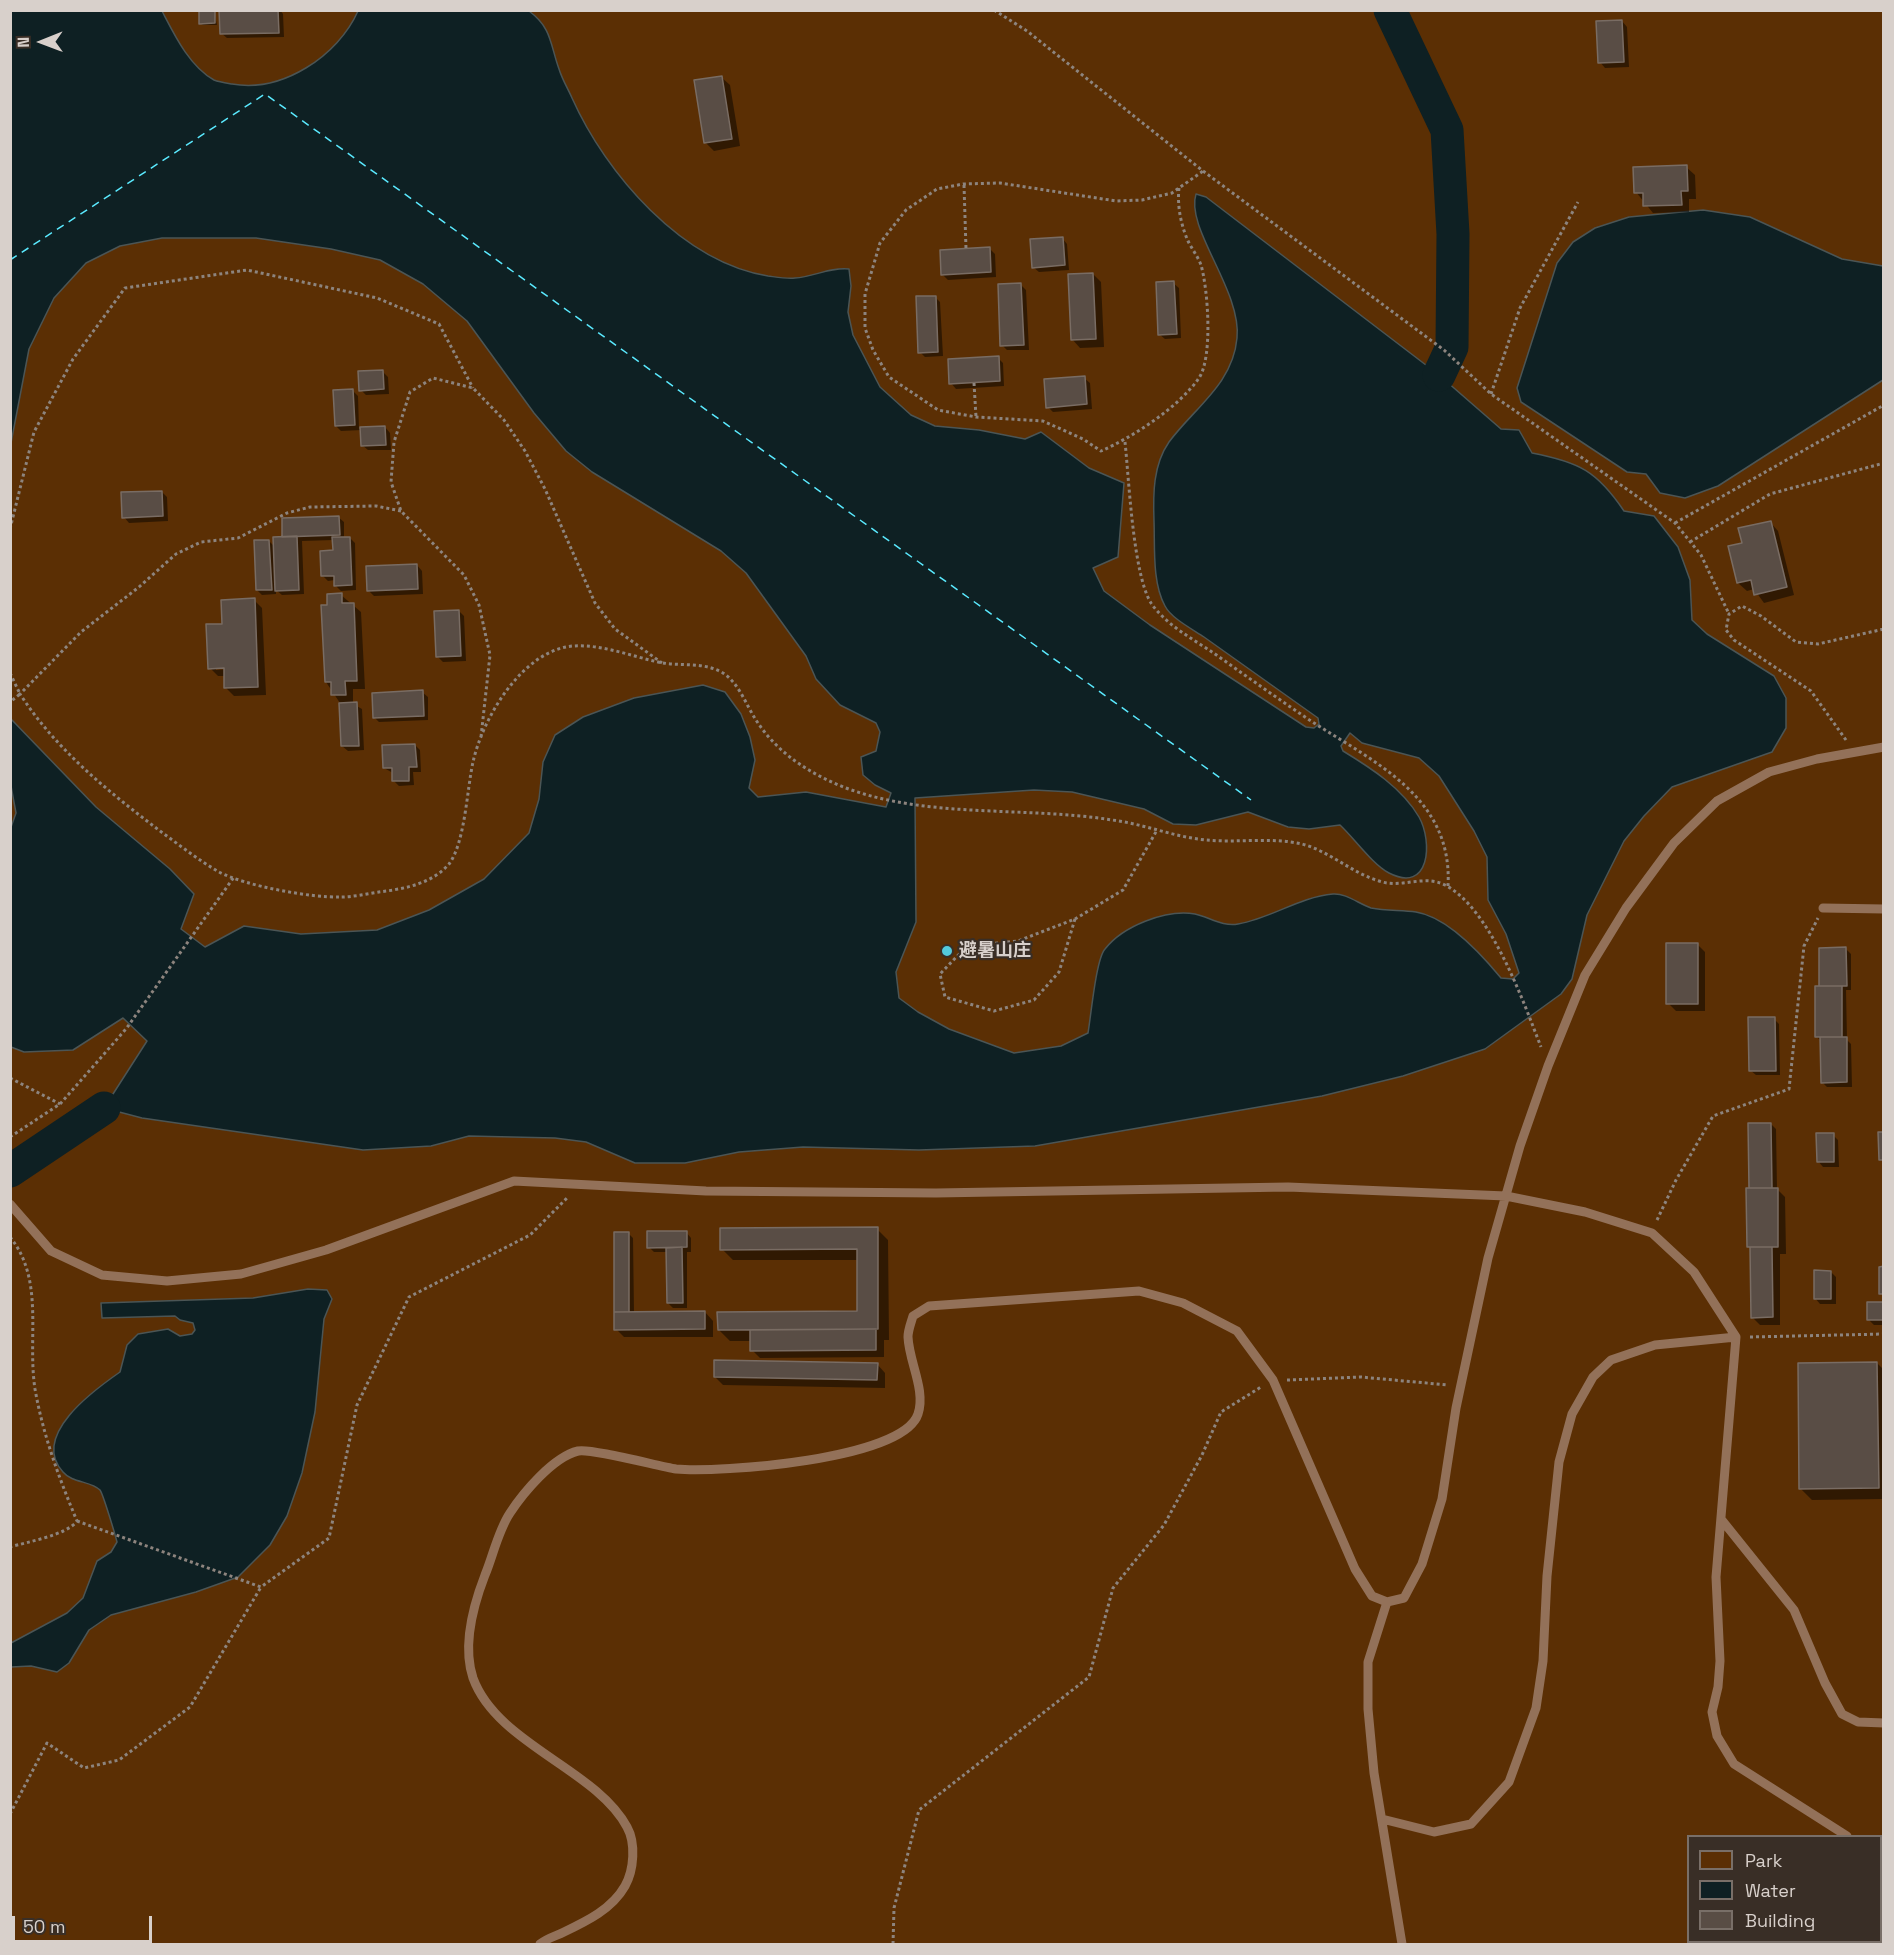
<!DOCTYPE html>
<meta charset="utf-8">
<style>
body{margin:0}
#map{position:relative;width:1894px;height:1955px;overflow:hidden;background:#392e26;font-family:"Space Grotesk",sans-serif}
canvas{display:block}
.frame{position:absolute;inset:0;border:12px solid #d8d0cb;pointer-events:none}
.legend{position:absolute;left:1687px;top:1835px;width:195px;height:108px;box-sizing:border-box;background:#392e26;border:2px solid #796f68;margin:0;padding:8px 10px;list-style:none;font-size:18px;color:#d8d0cb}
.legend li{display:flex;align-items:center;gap:12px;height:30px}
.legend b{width:30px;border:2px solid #796f68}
.north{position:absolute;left:12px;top:12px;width:60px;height:60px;-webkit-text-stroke:4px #392e26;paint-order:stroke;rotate:269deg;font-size:16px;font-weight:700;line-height:24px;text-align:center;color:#d8d0cb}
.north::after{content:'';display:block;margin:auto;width:21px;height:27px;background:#d8d0cb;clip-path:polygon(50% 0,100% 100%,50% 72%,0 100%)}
.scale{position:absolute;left:12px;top:1916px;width:140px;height:27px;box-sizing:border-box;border:3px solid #d8d0cb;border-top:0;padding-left:8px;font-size:18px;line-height:21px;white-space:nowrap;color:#d8d0cb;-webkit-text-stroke:4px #392e26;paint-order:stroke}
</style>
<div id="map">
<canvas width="1894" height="1955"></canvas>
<div class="frame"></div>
<ul class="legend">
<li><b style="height:16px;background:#5b2f04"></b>Park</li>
<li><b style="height:16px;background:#0e2023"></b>Water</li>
<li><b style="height:16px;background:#594d45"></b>Building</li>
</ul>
<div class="north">N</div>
<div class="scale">50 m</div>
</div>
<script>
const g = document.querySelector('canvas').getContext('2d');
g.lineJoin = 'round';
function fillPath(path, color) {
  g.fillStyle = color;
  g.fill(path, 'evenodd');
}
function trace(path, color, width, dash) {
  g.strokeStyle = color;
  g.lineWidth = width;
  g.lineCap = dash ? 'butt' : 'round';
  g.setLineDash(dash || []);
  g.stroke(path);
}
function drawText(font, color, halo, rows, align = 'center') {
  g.font = font + ' "Space Grotesk","Noto Sans SC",sans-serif';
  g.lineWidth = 4.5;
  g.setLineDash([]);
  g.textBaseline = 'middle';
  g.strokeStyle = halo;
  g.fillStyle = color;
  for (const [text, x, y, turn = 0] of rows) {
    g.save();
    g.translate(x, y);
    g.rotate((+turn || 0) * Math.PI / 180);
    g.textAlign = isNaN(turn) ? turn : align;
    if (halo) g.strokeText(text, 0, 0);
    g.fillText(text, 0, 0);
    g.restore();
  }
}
const green = new Path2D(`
 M11 11H1883V1944H11ZM1688 1836H1880V1942H1688Z`);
const water = new Path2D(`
 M11 10 162 11C174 34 189 66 214 80 219 82 226 83 232 84 282 93 338 56 358 11H529C552 28 550 44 559 69 562 79 568 89 572 98 606 174 682 262 768 276 776 277 787 279 795 278 814 277 829 267 849 269L851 286 848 312 853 335 880 387 911 415 935 426 979 430 1025 439 1041 432 1089 468 1124 483 1118 557 1093 568 1104 591 1150 625 1306 727 1314 728 1319 724 1318 718C1280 691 1242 664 1204 637 1192 629 1171 618 1165 606 1152 583 1155 546 1154 521 1153 494 1153 465 1169 442 1194 408 1233 384 1237 338 1242 291 1185 228 1196 194L1206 197 1439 375 1501 429 1519 430 1532 453C1579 462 1597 471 1624 511L1654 516 1678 547 1690 580 1692 620 1707 634 1774 676 1786 698V728L1772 752 1672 787 1644 816 1624 841 1587 915 1572 979 1561 994 1485 1049 1403 1076 1322 1096 1035 1146 919 1150 803 1147 739 1152 685 1163H635L586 1142 555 1138 469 1136 431 1146 363 1150 142 1118 104 1108 147 1041 123 1018 73 1050 24 1052 11 1047 10 830 16 813 11 786V719L96 807 170 869 194 894 181 929 205 947 244 926 301 934 377 930 429 910 484 879 529 833 539 799 543 762 555 735 583 717 634 698 703 685 725 692 741 714 750 737 755 760 749 788 758 797 806 792 886 807 891 793 875 785 863 775 861 757 876 751 880 732 876 723 840 705 816 679 806 656 746 573 721 551 592 472 566 451 534 413 467 321 423 284 380 260 331 249 256 238H162L120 246 86 263 54 298 29 349 11 443ZM1350 733 1362 743 1419 758 1439 776 1474 831 1487 857 1488 900 1506 934 1519 973 1513 979 1501 978C1482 955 1448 917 1416 912 1401 910 1386 911 1371 908 1359 904 1346 893 1333 894 1299 897 1272 918 1238 924 1223 927 1209 917 1195 914 1166 909 1123 926 1105 949 1096 959 1091 1016 1088 1033L1061 1046 1014 1053 949 1029 918 1012 899 998 896 972 916 922 915 798 1034 790 1072 792 1144 809 1173 824 1196 825 1248 812 1288 827 1309 829 1340 825C1354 838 1373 865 1389 873 1430 894 1433 842 1419 817 1402 788 1371 768 1343 751L1341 746Z
 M1703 210 1750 217 1842 259 1883 266V380L1718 486 1685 498 1660 493 1646 474 1627 472 1521 402 1517 388 1557 263 1573 242 1595 228 1629 217Z
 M308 1289 327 1290 332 1299 324 1319 315 1412 302 1473 287 1516 270 1545 238 1577 196 1592 111 1615 89 1630 69 1663 57 1672 31 1666 11 1667V1643L67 1613 83 1598 97 1561 111 1552 117 1542C115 1534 103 1494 100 1490 91 1481 72 1483 63 1472 30 1436 94 1390 120 1372L127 1345 138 1334 168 1329 180 1336 192 1334 195 1330 193 1323 180 1320 175 1316 102 1318 101 1303 253 1298Z`);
const shadow = new Path2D(`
 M221 10H280L283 14 284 37 227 38 221 33Z
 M214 11 217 25H203L200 23Z
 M1622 21 1627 27 1629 67 1605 68 1600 62Z
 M721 77 730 85 740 146 714 151 705 142Z
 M1686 167 1695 175 1696 199H1689V212L1653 213 1636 192Z
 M1062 238 1067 244 1069 270 1039 272 1033 267Z
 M990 249 995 254 996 277 948 280 942 274Z
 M1093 274 1101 282 1104 347 1080 348 1072 339Z
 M1173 283 1179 288 1181 338 1165 339 1159 334Z
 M1021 285 1026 290 1029 350H1007L1002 345Z
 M935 297 940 302 943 356 925 357 920 352Z
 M998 358 1003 363 1004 386 956 389 951 383Z
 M383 372 388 377 389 394 366 395 361 390Z
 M1084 378 1090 383 1092 409 1053 412 1048 407Z
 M353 391 358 396 359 429 385 427 390 433 391 450H368L362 445V430L341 431 336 426Z
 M162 492 167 497 168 521 129 523 124 517Z
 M338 517 344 522V538H350L355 543 356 590 341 591 336 586 335 580 328 581 322 575 334 552V540L302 541 304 594 282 595 276 590V594L262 595 257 590 269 541 275 547 284 539Z
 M1770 522 1778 531 1794 595 1764 603 1754 589 1747 591 1738 583 1730 547 1743 544Z
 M417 565 422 571 423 594 374 596 369 591Z
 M341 595 361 612 365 689H353V704L362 709 364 750 348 751 342 746 340 703 326 682 329 606Z
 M254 600 262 608 266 695 234 696 226 688 225 676H218L210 668 223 625ZM216 667 231 669 216 670Z
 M459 611 464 616 466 661 443 662 438 657Z
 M422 692 428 697V720L379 722 374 717Z
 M415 745 420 750 421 772H413L414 785 399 786 394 781 393 773 384 768Z
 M1697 944 1705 952V1011H1676L1668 1003Z
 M1846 949 1851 954V990H1846L1847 1040 1851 1044 1852 1087H1827L1822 1082V1042L1817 1037 1821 988Z
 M1774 1019 1779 1024 1780 1075H1756L1750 1070Z
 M1771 1124 1776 1129 1777 1189 1785 1197 1786 1254H1780V1325H1760L1752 1317 1748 1189H1751Z
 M1833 1135 1838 1140 1839 1167H1823L1818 1161Z
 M877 1229 888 1240 889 1340H884V1357L760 1358 752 1350V1341H730L719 1330 859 1313 858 1260H733L722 1249Z
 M686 1232 691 1238V1252H687V1308H673L668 1303V1252H654L649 1247Z
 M628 1233 633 1238 634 1313 705 1312 713 1321V1337H624L616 1329Z
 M1831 1272 1836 1277V1304H1820L1815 1298Z
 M1884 1303V1325H1874L1869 1320Z
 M1877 1363 1884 1370V1499L1812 1500 1801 1489Z
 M877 1364 885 1373V1388L723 1385 715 1377Z`);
const river = new Path2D(`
 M1390 10 1447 130 1453 234 1452 347 1439 375
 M10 1171 104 1108`);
const ferry = new Path2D(`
 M10 260 265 94 1251 800`);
const building = new Path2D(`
 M199 10H215V23L199 24Z
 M219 10H278L279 33 220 34Z
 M1622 20 1624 62 1598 63 1596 21Z
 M722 76 732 139 704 143 694 80Z
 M1687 165 1688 191H1681L1682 205 1643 206V193H1634L1633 167Z
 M1063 237 1065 265 1032 268 1030 239Z
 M990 247 991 272 941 275 940 250Z
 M1093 273 1096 339 1071 340 1068 274Z
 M1174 281 1177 334 1158 335 1156 282Z
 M1021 283 1024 345 1000 346 998 284Z
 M916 296H936L938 352 918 353Z
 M999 356 1000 381 949 384 948 359Z
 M383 370 384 389 359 391 358 371Z
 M1085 376 1087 404 1046 408 1044 379Z
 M353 389 355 425 335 426 333 390Z
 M385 426 386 445 361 446 360 427Z
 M162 491 163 516 122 518 121 492Z
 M339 516 340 535 282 537V518Z
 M1771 521 1787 587 1754 595 1751 580 1737 583 1728 546 1742 543 1738 528Z
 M297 536 299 590 275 591 273 537Z
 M332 537H350L352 585 334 586V576H321L320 551 333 550Z
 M254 540H269L272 590H256Z
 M417 564 418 589 367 591 366 566Z
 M342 593V603H354L357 681H345L346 695H331V682H325L321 605H327V594Z
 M255 598 258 687 224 688V668L208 669 206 624H222L221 600Z
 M459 610 461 656 436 657 434 611Z
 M423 690 424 716 373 718 372 693Z
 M357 702 359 746H341L339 703Z
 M415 744 417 767H409V781H392V768H383L382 745Z
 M1666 943H1698V1004H1666Z
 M1846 947 1847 986H1819V948Z
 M1815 986H1842V1037H1815Z
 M1748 1017H1775L1776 1071H1749Z
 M1820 1037H1847V1082L1821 1083Z
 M1748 1123H1771L1772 1188H1749Z
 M1878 1132H1884V1160H1879Z
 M1816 1133H1834V1162H1817Z
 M1746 1188H1778V1247H1747Z
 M878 1227V1329L718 1330 717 1312 857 1311V1249L720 1250V1228Z
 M647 1231H687V1247L647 1248Z
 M614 1232H629V1312H614Z
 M682 1247 683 1303H667L666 1248Z
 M1750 1247H1772L1773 1317 1751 1318Z
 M1884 1266V1294H1879V1267Z
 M1814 1270 1831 1271V1299H1814Z
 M1867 1302H1884V1320H1867Z
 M705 1311V1329L614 1330V1312Z
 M876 1329V1350L750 1351V1330Z
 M714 1360 878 1363 877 1380 714 1377Z
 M1877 1362 1879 1488 1799 1489 1798 1363Z`);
const path = new Path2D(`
 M994 10 1027 31 1203 171 1444 350 1491 394 1675 523 1701 555 1729 614
 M964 185 966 249
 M1179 188C1177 206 1181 225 1188 241 1192 249 1198 257 1201 265 1208 289 1213 357 1199 378 1179 407 1133 437 1101 451L1083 439 1043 421 976 417 938 410 889 377 873 350 865 328V294L880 243 906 210 937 189 963 184 1000 183 1116 201 1142 200 1172 193 1203 171
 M974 383 976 417
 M1491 394 1520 308 1578 202
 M1125 442C1129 479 1133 574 1151 603 1166 625 1193 639 1215 654 1246 676 1277 698 1308 719 1373 762 1453 796 1448 886
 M401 511 376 506 310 507 287 513 238 538 201 542 176 554 139 587 81 632 20 694C57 751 110 793 164 834 182 847 200 861 219 872 246 886 311 898 341 897 353 897 366 894 379 892 403 889 432 884 449 864 465 843 467 789 473 762 483 717 523 650 573 646 601 644 631 656 658 662 680 667 703 661 723 673 739 683 746 705 756 720 777 753 810 774 846 788 929 819 1026 806 1112 820 1144 824 1174 837 1206 840 1237 843 1272 837 1302 844 1329 851 1352 873 1379 881 1402 889 1423 874 1445 885 1491 909 1523 1001 1541 1047
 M1675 523 1884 405
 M10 529 34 432 73 359 125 288 247 270 377 298 439 324 473 388
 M1690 542 1770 494 1884 463
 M10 673 20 694 10 702
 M481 737 490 655 479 605 464 575 401 511 391 482 394 442 410 392 433 378 473 388 504 420 525 451 545 489 595 603 615 629 662 663
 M1846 740 1811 691 1734 640 1726 630 1729 614 1742 606 1761 616 1796 642 1818 644 1884 629
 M1075 919 1059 972 1034 1000 994 1011 945 997 940 974 967 946 1018 941 1075 919 1123 890 1157 830
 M10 1078 60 1104
 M10 1137 60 1104 126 1029 234 877
 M1657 1220 1676 1180 1713 1116 1789 1089 1804 946 1818 918
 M10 1237C45 1280 27 1338 35 1389 43 1435 59 1478 77 1521 67 1535 27 1542 10 1547
 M1750 1337 1884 1334
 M1287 1380 1361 1377 1448 1385
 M77 1521 261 1587 329 1538 357 1405 409 1297 530 1235 567 1198
 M10 1814 47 1743 84 1768 119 1760 190 1707 261 1587
 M893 1944 894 1908 919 1810 1089 1677 1113 1588 1164 1525 1202 1455 1221 1412 1261 1387`);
const service = new Path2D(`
 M1823 908 1884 909
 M10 1204 51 1251 102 1275 167 1281 241 1274 326 1250 514 1181 706 1191 936 1193 1288 1187 1506 1196 1585 1212 1652 1233 1694 1272 1736 1337 1716 1577 1720 1661 1718 1687 1712 1712 1717 1736 1734 1764 1847 1836
 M1721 1519 1794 1610 1825 1683 1842 1714 1858 1722 1884 1723
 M1387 1602 1404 1598 1422 1564 1442 1499 1456 1408 1488 1258 1520 1146 1548 1066 1585 975 1626 908 1674 843 1717 801 1769 772 1817 759 1884 747
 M1382 1819 1434 1832 1471 1824 1509 1782 1536 1708 1543 1661 1547 1576 1559 1462 1572 1414 1593 1377 1611 1360 1655 1345 1736 1337
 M1880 1861 1884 1864
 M540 1944C547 1938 556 1936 564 1932 587 1921 612 1909 625 1886 634 1870 636 1843 627 1827 596 1769 497 1744 473 1678 462 1645 473 1606 485 1575 493 1556 498 1531 510 1513 523 1493 553 1457 578 1451 590 1448 658 1466 676 1469 719 1473 903 1460 918 1414 926 1390 909 1362 908 1337 908 1330 911 1323 913 1316L929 1306 1139 1291 1183 1303 1237 1331 1273 1380 1355 1569 1372 1596 1387 1602 1368 1662V1709L1374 1773 1402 1944`);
const markers = [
 [947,951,6,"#53cadc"]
];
const poiNames = [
 ["避暑山庄",959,951]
];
fillPath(green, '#5b2f04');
fillPath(water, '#0e2023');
trace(water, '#4b5555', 1.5);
fillPath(shadow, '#0007');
trace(river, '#0e2023', 33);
trace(ferry, '#5ae9fe', 1.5, [8, 6]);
fillPath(building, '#594d45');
trace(building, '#796c63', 1.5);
trace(path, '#8d847e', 3, [3, 3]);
trace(service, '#937159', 9);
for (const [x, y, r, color] of markers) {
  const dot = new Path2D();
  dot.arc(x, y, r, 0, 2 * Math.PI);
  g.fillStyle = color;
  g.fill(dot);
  trace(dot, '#392e26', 2);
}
drawText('bold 18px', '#d8d0cb', '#392e26', poiNames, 'left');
</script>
